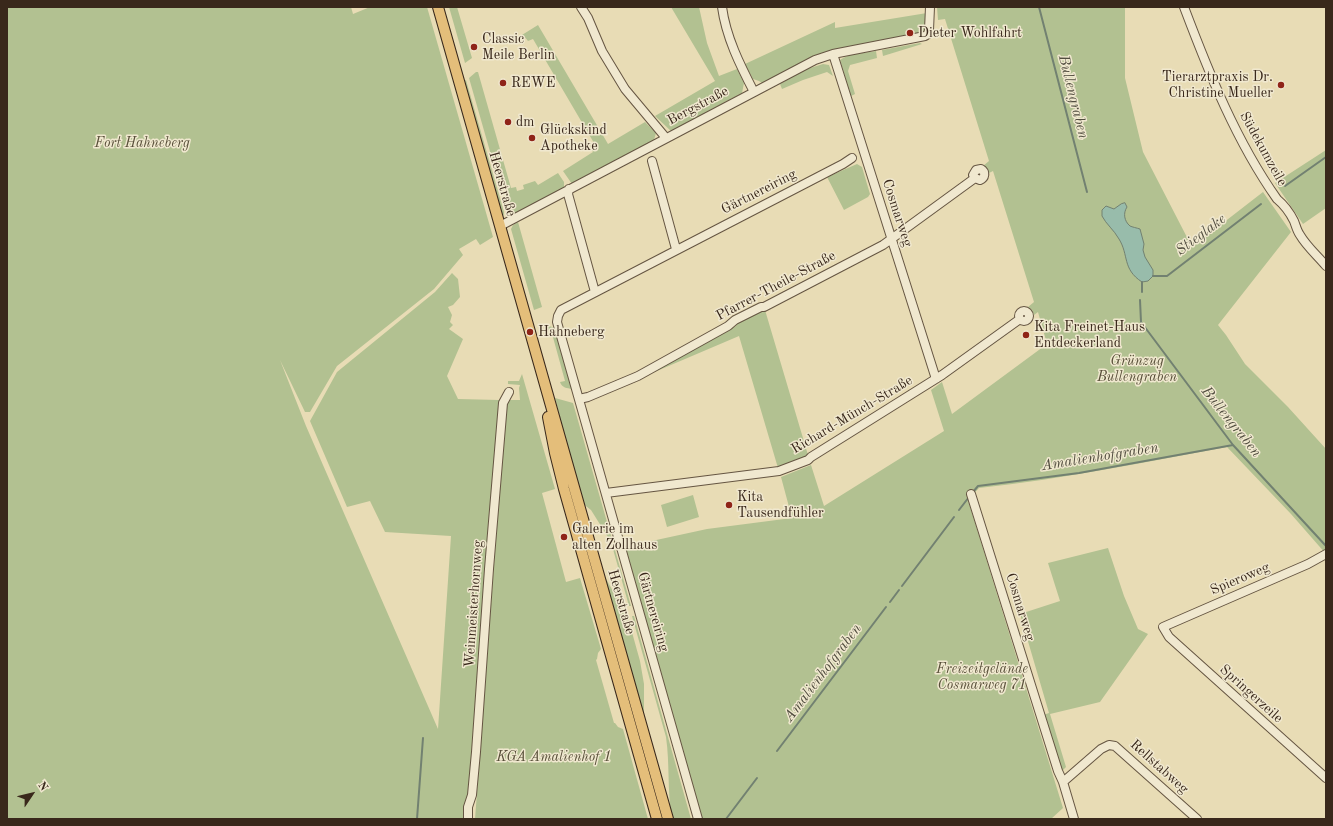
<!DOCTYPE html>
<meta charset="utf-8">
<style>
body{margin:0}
#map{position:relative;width:1333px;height:826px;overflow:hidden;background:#e8dcb5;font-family:"Old Standard TT",serif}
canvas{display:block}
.frame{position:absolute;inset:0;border:8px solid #39281b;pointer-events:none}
.north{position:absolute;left:12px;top:774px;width:40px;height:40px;-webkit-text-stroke:3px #f0e8cf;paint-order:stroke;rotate:55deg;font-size:11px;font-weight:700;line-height:16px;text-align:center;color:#39281b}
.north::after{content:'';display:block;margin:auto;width:14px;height:18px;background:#39281b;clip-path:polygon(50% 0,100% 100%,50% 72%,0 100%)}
</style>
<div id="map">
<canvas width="1333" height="826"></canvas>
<div class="frame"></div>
<div class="north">N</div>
</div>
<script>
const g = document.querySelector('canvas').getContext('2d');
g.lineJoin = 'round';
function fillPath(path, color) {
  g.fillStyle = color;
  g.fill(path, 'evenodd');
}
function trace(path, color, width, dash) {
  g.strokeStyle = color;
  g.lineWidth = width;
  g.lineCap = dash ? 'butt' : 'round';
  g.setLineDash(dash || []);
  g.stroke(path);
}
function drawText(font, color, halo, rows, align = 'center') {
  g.font = font + ' "Old Standard TT",serif';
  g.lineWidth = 3;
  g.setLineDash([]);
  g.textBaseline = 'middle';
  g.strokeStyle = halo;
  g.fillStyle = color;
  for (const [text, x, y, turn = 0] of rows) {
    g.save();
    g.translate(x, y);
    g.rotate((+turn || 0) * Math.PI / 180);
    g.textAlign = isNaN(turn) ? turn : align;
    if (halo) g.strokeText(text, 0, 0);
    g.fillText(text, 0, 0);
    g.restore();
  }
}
const green = new Path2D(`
 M7 7H351L353 14 370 7H427L493 237 480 245 476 239 459 249 463 255 434 289 337 366 310 412H305L280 360 306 426 438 729 451 536 385 532 370 501 347 507 310 421 337 372 435 292 452 273 458 279 460 297 453 305 448 307 452 315 450 322 453 325 449 329 463 339 447 376 458 399 499 400 475 702 467 819H7Z
 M449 7H457L472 58 465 63Z
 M671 7H699L707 43 719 76 737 69 744 83 742 93 671 131 655 116 715 81Z
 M937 7H1125V78L1143 152 1192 247 1263 192 1291 232 1218 325 1226 335 1245 364 1288 407 1326 449V554L1291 514 1227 447C1145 462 1063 479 979 488L968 500 1063 808 1051 819H701L624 547 707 529 792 518 781 477 811 465 824 506 944 431 931 390 942 382 952 414 1047 344 1038 312 1034 315 1032 310 1028 307 1034 302 993 171 989 173 986 168 983 166 989 161 945 19 938 20Z
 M927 13C927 20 928 27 922 33L813 57 762 83 759 81 753 79 745 64 835 22V28Z
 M538 25 608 144 645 122 656 133 654 140 572 184 563 171 593 152 590 146 594 143 533 39 528 41 524 36 512 43H509Z
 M920 43 922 44 883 56 882 50Z
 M876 51 877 58 850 65 848 71 855 94 851 96 840 60C849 53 865 53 876 51Z
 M823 64 829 65 833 76 827 72 803 80 782 89 780 84 807 69Z
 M476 72H478L511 188 516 187 517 191 524 189 523 185 535 181 538 185 558 173 564 182V188L511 216 510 214 511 211 505 189 501 190 469 78Z
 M466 80 504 212V216L502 213 464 81Z
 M1326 150V208L1303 224 1275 183Z
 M857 164 862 167 870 194 868 197 844 210 827 177Z
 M518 222 542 307 534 310 511 229 513 225Z
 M763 309 765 310 808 455 807 458 778 468 739 336 631 382 736 326 737 323Z
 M545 325 556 328 572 389C567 388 562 388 560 382L565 381 551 330H546Z
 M522 374 555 489 542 493 566 582 580 578 601 649 598 653 597 659 596 660 614 723H615L618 727 623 729 648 819H475L506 404 510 400H520L519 388 520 385 508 384V381H519Z
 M555 398 573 403 631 606H629L611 542 591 510 582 503Z
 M693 495 699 517 667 527 661 505Z
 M587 515 605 577 628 618 640 661 644 684V717L663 782Z
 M1108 548 1124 596 1138 629 1148 634 1100 702 1050 714 1066 767 1063 770 1060 767 1043 715 1049 713 1020 614 1060 601 1048 563Z
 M632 616H634L691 819H672C667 792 670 764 666 737Z`);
const water = new Path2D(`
 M1125 203 1127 207C1123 213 1124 221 1130 226 1132 227 1137 228 1140 229L1144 244 1143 250 1145 257 1153 270V276L1148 281 1142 282C1122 269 1129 255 1119 239 1114 230 1106 224 1102 216V210L1106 206 1114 209 1121 204Z`);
const stream = new Path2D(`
 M1039 7 1087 192
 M1285 186 1326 157
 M1153 276H1167L1261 204
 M1142 282V292
 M1140 300 1141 322 1233 445 1326 546
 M973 492 978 486 1079 473 1233 445
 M959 510 969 497
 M902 586 954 517
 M890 602 899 590
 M777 751 886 607
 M417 819 423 738
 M726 819 757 778`);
const minor = new Path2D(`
 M581 7 588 18 602 51 625 89 666 138
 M722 7C726 37 740 65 754 92
 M1184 7C1209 73 1236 141 1277 199 1283 204 1290 213 1294 221 1296 226 1297 231 1300 235 1307 247 1318 256 1326 266
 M833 54 936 379
 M652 161 676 249
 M569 189 568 194 595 292
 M500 226 815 60 833 54 925 36 928 34 929 30 930 7
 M1019 316a5 5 0 1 1 10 0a5 5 0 1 1-10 0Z
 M579 399 588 397 638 376 728 326 735 320 761 307H764L883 245 975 178 973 175 976 170 981 169C986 172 985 178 980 180L975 178
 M606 493 779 471 808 460 811 457 942 375 1020 319
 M971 494 1058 771 1063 782 1074 819
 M1326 554 1308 564 1163 627 1169 637 1326 778
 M1063 782 1101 749 1109 745 1115 746 1197 819
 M468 819V807L472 795 476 752 489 569 503 403 509 392
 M698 819 557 322 558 316 561 310 843 164 852 158`);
const major = new Path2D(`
 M438 7 668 819
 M548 417 555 453 564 489 657 819`);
const markers = [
 [910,33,4,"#8f2418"],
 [474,47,4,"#8f2418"],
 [503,83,4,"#8f2418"],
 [1281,85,4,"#8f2418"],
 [508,122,4,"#8f2418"],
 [532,138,4,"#8f2418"],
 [530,332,4,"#8f2418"],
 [1026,335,4,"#8f2418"],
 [729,505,4,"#8f2418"],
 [564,537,4,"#8f2418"]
];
const poiNames = [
 ["Dieter Wohlfahrt",918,33],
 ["Classic",482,39],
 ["Meile Berlin",482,55],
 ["Tierarztpraxis Dr.",1273,77,"right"],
 ["Christine Mueller",1273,93,"right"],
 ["REWE",511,83],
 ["dm",516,122],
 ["Glückskind",540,130],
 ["Apotheke",540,146],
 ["Kita Freinet-Haus",1034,327],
 ["Entdeckerland",1034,343],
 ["Hahneberg",538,332],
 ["Kita",737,497],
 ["Tausendfühler",737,513],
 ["Galerie im",572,529],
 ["alten Zollhaus",572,545]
];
const streetNames = [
 ["Bergstraße",698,106,-28],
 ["Südekumzeile",1263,149,61],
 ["Heerstraße",502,184,74],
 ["Gärtnereiring",759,192,-27],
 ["Cosmarweg",897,213,72],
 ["Pfarrer-Theile-Straße",776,286,-28],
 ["Richard-Münch-Straße",852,415,-31],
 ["Spieroweg",1240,579,-23],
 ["Heerstraße",621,602,74],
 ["Weinmeisterhornweg",474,604,-86],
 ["Cosmarweg",1020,607,73],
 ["Gärtnereiring",653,612,74],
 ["Springerzeile",1251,694,42],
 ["Rellstabweg",1159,767,42]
];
const parkNames = [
 ["Fort Hahneberg",142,143],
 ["Grünzug",1137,361],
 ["Bullengraben",1137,377],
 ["Freizeitgelände",982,669],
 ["Cosmarweg 71",982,685],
 ["KGA Amalienhof 1",554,757]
];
const waterNames = [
 ["Bullengraben",1073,97,76],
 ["Stieglake",1201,235,-37],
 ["Bullengraben",1231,422,51],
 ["Amalienhofgraben",1100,457,-9],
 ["Amalienhofgraben",823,673,-53]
];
fillPath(green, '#b2c191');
fillPath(water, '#98bcab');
trace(water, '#728171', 1);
trace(stream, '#728171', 2);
trace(minor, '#655542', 10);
trace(major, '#39281b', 12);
trace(minor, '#f0e8cf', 8);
trace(major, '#e4be7a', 10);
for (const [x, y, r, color] of markers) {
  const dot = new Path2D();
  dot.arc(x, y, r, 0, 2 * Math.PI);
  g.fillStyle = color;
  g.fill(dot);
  trace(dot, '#f0e8cf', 1.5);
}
drawText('14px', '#39281b', '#f0e8cf', poiNames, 'left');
drawText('14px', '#39281b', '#f0e8cf', streetNames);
drawText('italic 14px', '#574e38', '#f0e8cf', parkNames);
drawText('italic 15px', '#514d3f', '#f0e8cf', waterNames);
</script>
